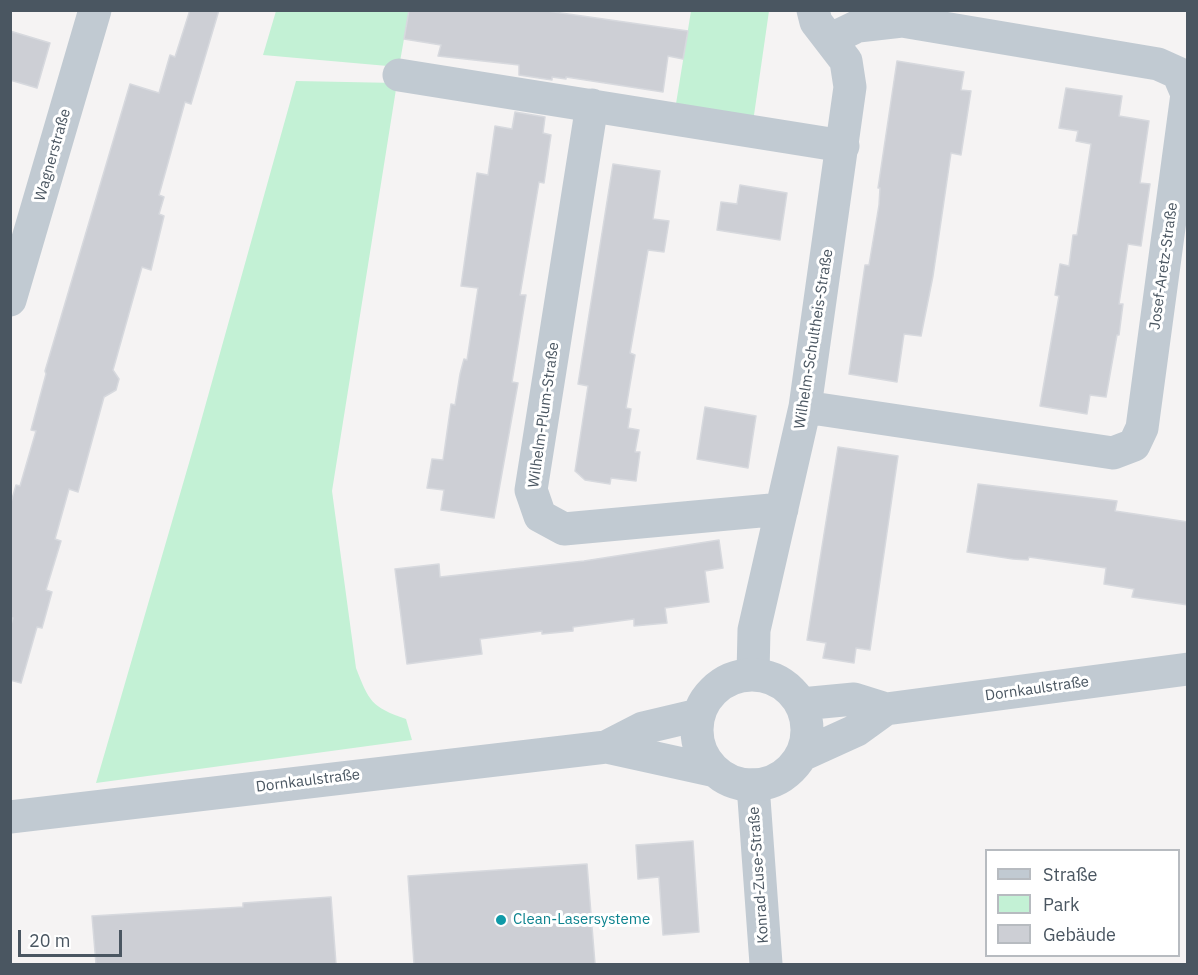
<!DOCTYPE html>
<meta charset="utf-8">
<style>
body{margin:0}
#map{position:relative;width:1198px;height:975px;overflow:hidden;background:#f5f3f3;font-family:"IBM Plex Sans",sans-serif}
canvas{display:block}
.frame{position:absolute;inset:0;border:12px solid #4a5661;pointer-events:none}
.legend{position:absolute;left:985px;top:849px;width:195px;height:108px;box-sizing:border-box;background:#fff;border:2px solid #b7bbc0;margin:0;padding:8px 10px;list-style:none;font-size:18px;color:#4a5661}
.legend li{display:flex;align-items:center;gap:12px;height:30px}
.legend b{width:30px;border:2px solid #b7bbc0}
.scale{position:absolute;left:18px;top:930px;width:104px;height:27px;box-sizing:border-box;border:3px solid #4a5661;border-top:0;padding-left:8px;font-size:18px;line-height:21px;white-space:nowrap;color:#4a5661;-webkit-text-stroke:4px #fff;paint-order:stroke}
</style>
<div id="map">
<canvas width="1198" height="975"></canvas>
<div class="frame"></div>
<ul class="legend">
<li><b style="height:8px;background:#c1cad2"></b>Straße</li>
<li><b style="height:16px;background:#c3f1d5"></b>Park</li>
<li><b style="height:16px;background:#cdcfd5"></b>Gebäude</li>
</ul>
<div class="scale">20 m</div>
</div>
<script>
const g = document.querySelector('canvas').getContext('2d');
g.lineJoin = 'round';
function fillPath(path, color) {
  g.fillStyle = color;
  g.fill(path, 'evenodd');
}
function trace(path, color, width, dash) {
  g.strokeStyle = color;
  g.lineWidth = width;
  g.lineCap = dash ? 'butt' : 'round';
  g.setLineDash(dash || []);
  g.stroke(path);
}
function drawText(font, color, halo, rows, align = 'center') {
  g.font = font + ' "IBM Plex Sans",sans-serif';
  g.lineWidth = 6;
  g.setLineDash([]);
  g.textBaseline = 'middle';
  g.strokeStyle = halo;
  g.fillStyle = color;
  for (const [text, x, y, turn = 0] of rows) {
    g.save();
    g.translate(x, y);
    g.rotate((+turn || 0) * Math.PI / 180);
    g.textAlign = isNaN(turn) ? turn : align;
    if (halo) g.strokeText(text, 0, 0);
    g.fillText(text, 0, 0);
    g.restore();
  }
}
const green = new Path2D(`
 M276 11H409L399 67 263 55Z
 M691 11H769L753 122 675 110Z
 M296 81 397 83 332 491 356 668C369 701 371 707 406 719L412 740 96 783 196 439Z`);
const building = new Path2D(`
 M190 10H219L191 104 185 102 159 195 164 197 159 214 164 216 151 270 142 267 113 370 119 379 116 390 104 397 78 492 69 489 55 539 61 541 46 590 52 592 42 628 37 627 21 683 10 680V628L13 618H10V506L16 485 20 486 36 431 31 430 46 374 45 371 130 84 159 93 170 55 175 57Z
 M409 10H540L688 31 683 59 668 56 663 92 566 77V79L552 77V80L519 75V65L438 56 441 45 404 39Z
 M10 31 50 43 37 88 10 80Z
 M897 61 964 72 961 90 971 91 961 155 951 153 933 276 921 336 904 334 897 382 849 374 865 265H869L879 205 880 188H878Z
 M1066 88 1122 96 1119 116 1149 121 1140 183 1150 184 1141 246 1128 244 1119 304H1123L1119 335H1117L1106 397 1090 395 1087 414 1040 406 1059 296 1055 295 1060 264 1069 266 1073 235H1077L1091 144 1076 141 1078 131 1059 128Z
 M515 112 545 117 543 133 551 135 544 183 539 182 520 295H526L512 382 518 383 494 518 441 510 444 490 427 488 432 459 443 460 451 404 455 405 460 374 464 359 467 360 478 288 461 286 477 173 488 175 495 126 512 129Z
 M613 164 660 171 653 219 669 221 664 252 648 250 630 353 635 355 626 408 631 409 628 428 639 430 635 452H640L636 481 611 478 610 484 585 480 575 471 588 386 578 384Z
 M740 185 787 193 780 240 717 230 721 202 737 204Z
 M705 407 756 416 748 468 697 459Z
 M838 447 898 456 870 650 856 648 854 663 823 658 826 643 807 640Z
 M978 484 1117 501 1115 511 1188 522V605L1132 597 1134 589 1104 584 1106 568 1029 557 1028 560 1013 559 967 552Z
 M719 540 723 568 705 571 709 602 665 608 667 623 634 626V619L573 627V631L542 634V631L480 639 482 654 407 664 395 569 439 564 440 577 584 561Z
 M693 841 699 932 663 935 659 877 638 879 636 845Z
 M587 864 595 964H414L408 876Z
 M331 897 336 964H96L92 916 243 907V903Z`);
const minor = new Path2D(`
 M399 75 843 146
 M592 105 531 490 540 516 564 529 782 509
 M10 300 95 10
 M805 407 1113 453 1134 445 1142 428 1187 94 1178 73 1158 64 902 21 858 26 831 39
 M753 674 754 630 805 407 850 87 846 61 816 22 813 10
 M753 785 766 964`);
const tertiary = new Path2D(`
 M697 730a55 55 0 1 1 110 0a55 55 0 1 1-110 0Z
 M801 704 854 699 886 709 1188 669
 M606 747 715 771
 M802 755 857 730 886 709
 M10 817 606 747 643 728 698 715`);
const markers = [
 [501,920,6,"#0f9aa8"]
];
const streetNames = [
 ["Wagnerstraße",53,155,-74],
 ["Josef-Aretz-Straße",1164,266,-82],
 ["Wilhelm-Schultheis-Straße",814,339,-81],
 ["Wilhelm-Plum-Straße",544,415,-82],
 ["Dornkaulstraße",1037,689,-8],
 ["Dornkaulstraße",308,781,-7],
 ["Konrad-Zuse-Straße",759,875,-94]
];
const cultureNames = [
 ["Clean-Lasersysteme",513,920]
];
fillPath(green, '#c3f1d5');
fillPath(building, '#cdcfd5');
trace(building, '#d7d9de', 1.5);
trace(minor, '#c1cad2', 33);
trace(tertiary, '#c1cad2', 33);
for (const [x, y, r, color] of markers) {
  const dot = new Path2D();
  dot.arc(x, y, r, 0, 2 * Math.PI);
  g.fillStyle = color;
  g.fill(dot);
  trace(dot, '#fff', 2);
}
drawText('15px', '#4a5661', '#fff', streetNames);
drawText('15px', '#0d838f', '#fff', cultureNames, 'left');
</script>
